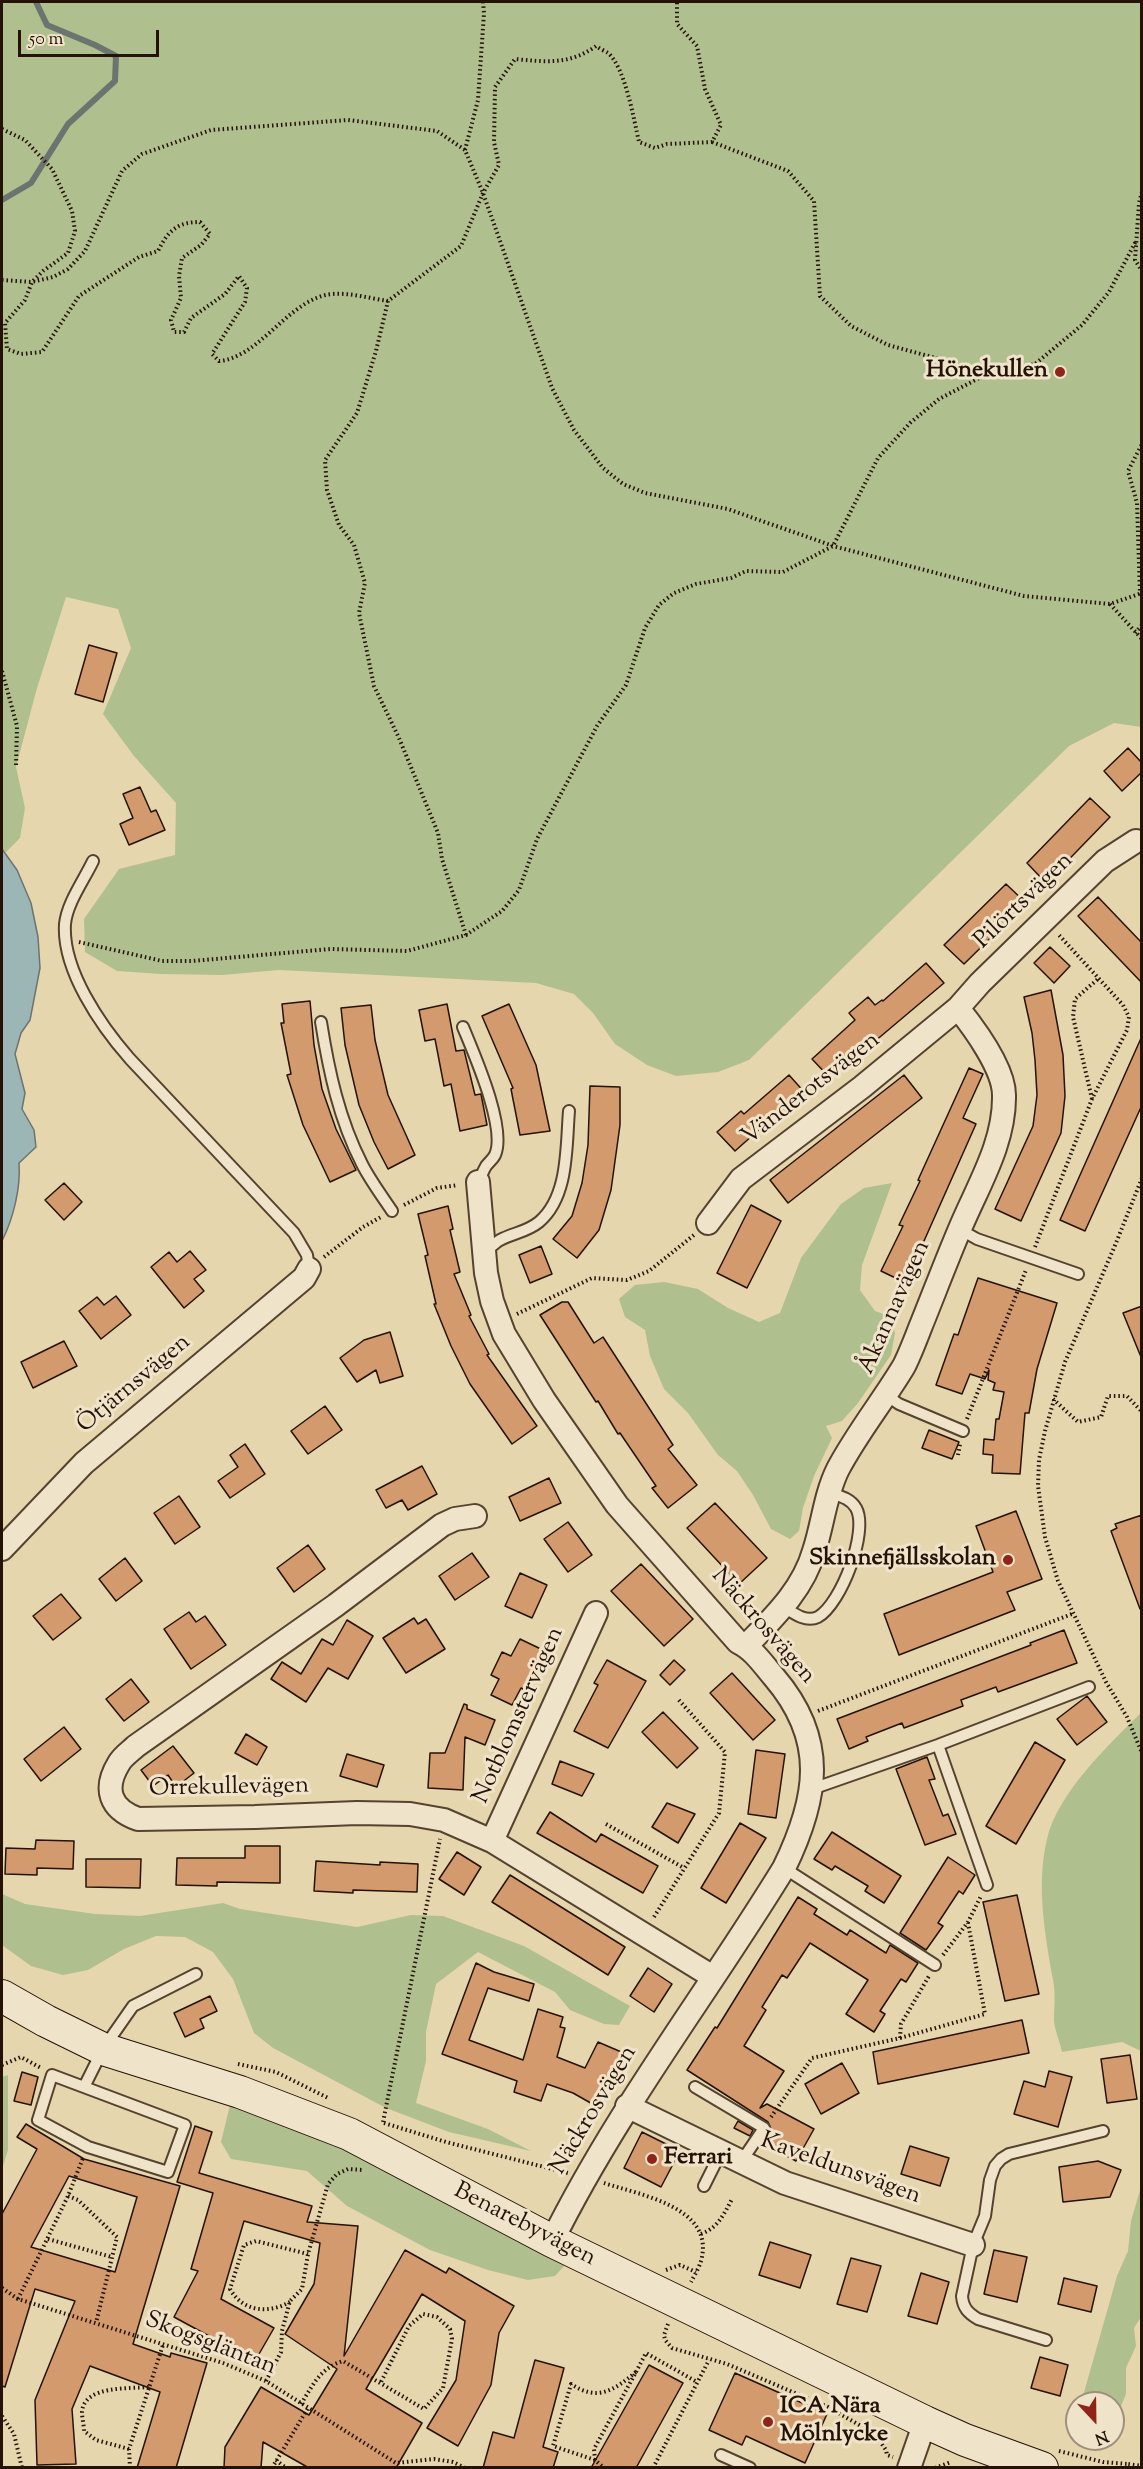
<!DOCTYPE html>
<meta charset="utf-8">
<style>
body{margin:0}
#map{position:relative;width:1143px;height:2469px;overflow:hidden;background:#e6d6ad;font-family:"Sorts Mill Goudy",serif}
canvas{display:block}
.frame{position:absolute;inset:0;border:3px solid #251207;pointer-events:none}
.north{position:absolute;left:1065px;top:2391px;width:60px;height:60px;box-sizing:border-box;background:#efe4ca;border:2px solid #9e907c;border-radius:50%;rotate:158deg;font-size:16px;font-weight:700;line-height:24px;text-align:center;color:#251207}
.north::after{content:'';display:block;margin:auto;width:21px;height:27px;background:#8f2418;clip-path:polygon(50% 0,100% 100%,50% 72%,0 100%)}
.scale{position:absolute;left:18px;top:30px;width:141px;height:27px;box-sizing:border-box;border:3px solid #251207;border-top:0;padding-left:8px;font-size:18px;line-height:21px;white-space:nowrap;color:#251207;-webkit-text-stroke:4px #efe4ca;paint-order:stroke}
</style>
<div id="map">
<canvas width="1143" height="2469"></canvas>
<div class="frame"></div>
<div class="north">N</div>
<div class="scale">50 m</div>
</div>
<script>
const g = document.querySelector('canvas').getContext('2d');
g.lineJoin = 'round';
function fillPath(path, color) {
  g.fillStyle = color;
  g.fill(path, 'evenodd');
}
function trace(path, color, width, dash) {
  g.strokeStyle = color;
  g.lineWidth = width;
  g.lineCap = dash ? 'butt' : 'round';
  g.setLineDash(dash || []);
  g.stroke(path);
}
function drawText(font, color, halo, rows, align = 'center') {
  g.font = font + ' "Sorts Mill Goudy",serif';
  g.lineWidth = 6;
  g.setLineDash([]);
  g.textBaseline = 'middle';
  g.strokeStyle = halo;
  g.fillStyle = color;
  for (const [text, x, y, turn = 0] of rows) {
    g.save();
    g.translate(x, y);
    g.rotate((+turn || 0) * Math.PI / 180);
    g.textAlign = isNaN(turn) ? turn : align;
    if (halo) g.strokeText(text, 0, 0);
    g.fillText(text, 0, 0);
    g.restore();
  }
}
const green = new Path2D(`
 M2 2H1141V727L1114 723 1069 746 749 1060 718 1072 676 1076 647 1065 615 1044 593 1013 574 994 536 983 279 970 222 975 161 974 117 971 85 952 84 919 119 869 175 855 176 803 134 756 103 714 131 648 118 609 66 597 37 688 16 767 25 808 20 838 6 852 2 849Z
 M892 1183 862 1265 860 1290 875 1311 891 1317 895 1333 891 1355 858 1403 842 1421 826 1426 832 1438 814 1476 803 1508 799 1531 790 1539 771 1529 753 1495 737 1471 718 1455 688 1413 664 1389 650 1356 645 1330 625 1317 619 1299 635 1285 664 1282 698 1289 728 1308 759 1322 780 1313 801 1258 841 1204 864 1188Z
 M1141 1713V2051L1122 2042 1062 2052C1060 2042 1055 2031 1054 2021 1054 2007 1056 1994 1053 1980 1045 1935 1036 1885 1047 1839 1057 1794 1109 1744 1141 1713Z
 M2 1894 25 1904 95 1914 140 1916 223 1903 240 1909 357 1927 411 1915 443 1916 524 1946 630 2006 619 2025 604 2024 570 2010 555 1992 478 1952 436 1984 426 2032V2061L416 2103 488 2129 531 2151 449 2132 386 2108 273 2048 254 2033 233 1979 213 1952 185 1937 156 1936 124 1949 88 1970 63 1975 31 1966 2 1945Z
 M8 2075V2150L2 2169V2077Z
 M231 2101 321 2135 567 2263 555 2276 528 2280 488 2270 430 2250 347 2206 307 2171 231 2159 221 2142Z
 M1141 2187V2317L1134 2328 1136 2346 1126 2368V2394L1113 2425V2403H1081L1117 2276 1128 2251 1131 2221Z`);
const water = new Path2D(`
 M2 849 17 870 31 903 38 937 40 968 30 1020 21 1033 15 1054 25 1093 22 1109 34 1130 36 1147 19 1163C21 1188 13 1219 2 1241Z`);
const stream = new Path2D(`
 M2 200 31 183 68 124 115 81 116 56 95 45 47 25 36 2`);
const building = new Path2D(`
 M89 645 117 653 103 702 75 694Z
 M1128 748 1142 763V772L1122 791 1104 771Z
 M140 787 151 812 156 810 165 830 129 845 120 824 133 818 123 794Z
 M1090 798 1110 817 1046 883 1027 863Z
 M1006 884 1026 903 964 964 944 945Z
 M1098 897 1142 943V983L1078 916Z
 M1050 947 1070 966 1054 983 1034 963Z
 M926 963 944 983 874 1042 872 1040 830 1078 812 1059 855 1020 849 1013 868 997 875 1005 882 1000 883 1001Z
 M1051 990 1063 1055 1065 1096 1061 1133 1021 1221 995 1209 1033 1126 1037 1095 1035 1060 1032 1033 1024 997Z
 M310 1001 314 1045 322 1089 336 1129 356 1170 330 1182 303 1125 287 1075 291 1074 281 1023H284L282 1004Z
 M447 1004 456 1051 464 1050 475 1095 481 1094 487 1125 460 1131 451 1084 444 1086 435 1039 425 1041 419 1010Z
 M509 1004 536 1065 550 1131 520 1135 511 1089 513 1088 482 1016Z
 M371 1005 375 1040 388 1095 415 1155 388 1169 374 1142 359 1105 345 1045 341 1008Z
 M1142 1036V1105L1085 1231 1060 1220Z
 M969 1068 983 1074 963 1118 976 1124 916 1259 919 1260 908 1284 881 1271 903 1226 899 1225 920 1181 918 1180Z
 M789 1075 806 1094 782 1115 779 1112 735 1151 717 1132 741 1111 744 1114Z
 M904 1075 922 1098 788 1203 770 1180Z
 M590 1086 620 1087V1125L611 1190 599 1230 577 1258 553 1239 572 1216 582 1183 588 1145Z
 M64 1183 82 1202 64 1220 45 1200Z
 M751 1205 781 1221 747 1288 717 1273Z
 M448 1206 453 1229 450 1230 460 1272 454 1274 471 1315 469 1316 489 1354 487 1355 537 1426 512 1444 470 1384 451 1346 434 1304H436L425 1256 428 1255 418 1214Z
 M541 1246 552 1274 530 1283 519 1255Z
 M190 1251 206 1270 194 1279 204 1291 184 1308 151 1267 169 1252 177 1262Z
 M978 1278 1057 1303 1037 1369 1029 1413H1025L1020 1474 992 1473 993 1455 983 1454 984 1439 994 1440 996 1419H999L1004 1392 993 1390 995 1383 988 1380 989 1370 985 1379 970 1374 962 1394 936 1385 954 1334 958 1335Z
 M116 1296 131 1315 101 1339 79 1311 97 1297 104 1305Z
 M562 1302H568L594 1343 603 1337 673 1445 668 1449 697 1485 668 1508 652 1488 656 1486 620 1433 618 1434 598 1401 596 1402 540 1315Z
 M1142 1306V1357H1141L1123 1313Z
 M390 1332 403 1376 380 1383 376 1370 357 1382 340 1358 364 1340Z
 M64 1341 77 1366 33 1388 21 1362Z
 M325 1406 342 1430 308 1454 291 1431Z
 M929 1430 959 1442 952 1459 922 1448Z
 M245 1444 265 1474 230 1498 218 1481 238 1467 230 1455Z
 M422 1466 437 1494 408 1510 402 1500 386 1508 376 1490Z
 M549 1478 561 1503 520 1521 509 1497Z
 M179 1496 200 1527 175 1544 154 1513Z
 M715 1503 767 1558 739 1584 687 1528Z
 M1016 1511 1042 1579 1007 1592 1015 1610 899 1655 884 1614 993 1572 976 1526Z
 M1142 1515V1609H1140L1111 1531 1117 1528 1115 1524Z
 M568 1522 592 1555 568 1572 544 1539Z
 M308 1545 325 1569 294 1592 277 1568Z
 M472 1553 489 1577 455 1600 439 1576Z
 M125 1558 142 1581 116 1601 99 1579Z
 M641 1564 693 1619 664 1646 611 1591Z
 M520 1573 547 1585 532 1618 505 1606Z
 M61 1594 81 1618 53 1640 33 1616Z
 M189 1612 196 1622 205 1616 226 1645 191 1669 164 1629Z
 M414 1618 418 1624 426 1619 445 1649 406 1673 383 1638Z
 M347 1620 373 1636 348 1679 328 1668 306 1702 271 1679 282 1662 301 1674 322 1639 333 1645Z
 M1064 1630 1077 1663 998 1692 996 1687 961 1700 963 1706 904 1728 902 1723 866 1737 868 1741 849 1749 837 1719 1031 1645 1030 1643Z
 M520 1639 545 1651 525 1690 521 1688 512 1705 491 1695 499 1679 491 1675 502 1652 511 1656Z
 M607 1660 646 1681 608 1748 574 1731 598 1685 594 1683Z
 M674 1660 685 1670 670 1685 660 1675Z
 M732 1673 775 1720 753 1740 710 1693Z
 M131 1679 149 1702 124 1721 106 1699Z
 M1087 1696 1107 1722 1077 1745 1057 1719Z
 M464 1704 467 1705V1709L495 1720 485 1745 465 1737 463 1790 428 1788 430 1753H445Z
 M663 1712 698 1748 677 1768 642 1732Z
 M64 1727 81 1749 41 1781 24 1759Z
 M246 1734 267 1747 257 1765 235 1753Z
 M1035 1742 1065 1760 1016 1844 986 1826Z
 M173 1746 194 1773 176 1787 168 1775 153 1786 141 1770Z
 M756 1750 785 1754 776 1818 748 1814Z
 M347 1754 384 1765 377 1787 340 1776Z
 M927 1757 935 1779 929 1780 943 1816 948 1814 956 1834 925 1845 896 1769Z
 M560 1761 594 1774 582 1796 552 1784Z
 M667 1803 695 1814 678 1843 652 1827Z
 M550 1812 596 1842 601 1834 658 1866 643 1893 537 1833Z
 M740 1823 766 1838 726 1903 701 1888Z
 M832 1832 901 1876 884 1903 865 1891 868 1886 835 1866 832 1870 814 1859Z
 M36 1840 74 1841 73 1869 37 1868V1875L5 1874 6 1848 35 1849Z
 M245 1846H280V1883L217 1882V1886L176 1885 177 1858H245Z
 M457 1852 481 1867 464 1895 439 1879Z
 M948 1857 975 1875 963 1894 959 1891 938 1923 943 1926 926 1950 900 1933Z
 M86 1859H141L140 1888 86 1887Z
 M316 1861 380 1865V1862L418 1864 417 1892 353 1890V1893L314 1891Z
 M510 1875 625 1947 608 1975 492 1902Z
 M1017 1895 1039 1994 1005 2001 983 1902Z
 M798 1897 817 1909 814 1914 847 1935 850 1930 886 1953 890 1945 918 1963 906 1982 901 1979 880 2011 885 2014 874 2032 846 2014 868 1980 810 1943 787 1978 782 1975 762 2007 766 2010 744 2046 784 2071 760 2108 767 2104 814 2129 796 2161 763 2143 771 2129 768 2122 687 2070 715 2027 717 2028Z
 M476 1963 494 1972 534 1984 529 2001 488 1988 469 2040 523 2060 538 2009 563 2017 560 2027 565 2028 557 2057 585 2068 598 2042 626 2054 596 2106 573 2093 547 2084 541 2101 514 2092 517 2081 442 2054Z
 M648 1968 672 1984 654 2012 630 1996Z
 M210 1996 217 2011 200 2019 204 2028 185 2037 174 2013Z
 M1022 2020 1029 2053 878 2084 873 2052Z
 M1130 2055 1137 2099 1107 2103 1101 2059Z
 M842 2063 859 2093 821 2114 805 2084Z
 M1049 2071 1072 2077 1058 2127 1014 2114 1024 2081 1045 2087Z
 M22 2072 38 2077 31 2105 14 2101Z
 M738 2121 753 2130 750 2136 734 2128Z
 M26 2124 84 2159 180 2186 133 2344 170 2357 171 2353 207 2363 176 2468H137L160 2392 90 2366 72 2409 76 2464 37 2465 35 2400 75 2301 35 2289 5 2387 2 2386V2214L37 2149 17 2137ZM69 2176 137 2197 115 2272 31 2247Z
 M195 2126 212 2132 199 2173 312 2206 307 2222 358 2226 344 2356 405 2250 446 2273 449 2268 514 2306 499 2333 491 2385 458 2446 427 2428 456 2380 465 2321 422 2294 366 2389 422 2423 396 2468H309L263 2442 261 2468H224L225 2447 261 2387 309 2415 337 2369 285 2334 314 2284 320 2243 244 2221 221 2299 274 2328 255 2361 174 2317 198 2271 191 2269 213 2193 177 2182Z
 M642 2132 680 2151 661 2187 624 2168Z
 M910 2146 949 2158 940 2186 901 2174Z
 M1098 2161 1121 2170 1110 2197 1063 2202 1059 2167Z
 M770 2242 811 2255 800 2288 759 2275Z
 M994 2250 1027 2257 1017 2302 984 2294Z
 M851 2258 881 2266 867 2312 837 2304Z
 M921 2273 949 2282 937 2324 908 2316Z
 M1064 2278 1097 2286 1091 2312 1058 2304Z
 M1040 2357 1068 2365 1060 2396 1031 2388Z
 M535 2360 564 2368 543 2447 558 2452 553 2468H483L493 2432 514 2438Z
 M649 2365 683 2383 636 2468H591Z
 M735 2373 827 2414 805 2463 746 2436 742 2445 709 2430Z`);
const path = new Path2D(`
 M2 129 25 140 52 169 72 211 75 231 68 253 43 271 32 282 25 300 5 323 7 349 21 354 42 352 79 296 139 257 158 251C168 231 177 222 200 222L210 234 201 245 182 258 179 276 181 298 171 320 174 332H184L191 318 225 294 239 276 247 288 245 302 212 354 219 361C256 358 283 310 319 297 339 289 367 298 388 301
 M712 142 788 171 814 201 820 296 851 326 888 345 943 360 985 375 1035 364 1082 325 1109 292 1136 241
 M465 150 478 100 484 13 483 2
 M1142 192 1139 203 1135 260 1142 271
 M2 280 32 282 53 277 68 269 85 251 122 171 142 154 211 130 348 120 437 131 465 150 483 193 552 388 574 430 603 468 623 484 645 493 728 509 833 546 1024 596 1110 604 1142 593
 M1140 595 1137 503 1128 471 1142 444
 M1110 604 1142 639
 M1135 633 1142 625
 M2 671 17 726 16 767
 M466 935 442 859 438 833 399 738 374 686 359 613 365 583 354 545 339 525 327 490 325 460 357 413 376 351 388 301 461 246 483 193 499 165 494 142 495 87 515 59C545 62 570 65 596 46 600 49 605 51 608 53 625 67 634 120 639 142L655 148 667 144 712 142 721 125 705 89 697 46 677 24V2
 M79 942 162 961H192L330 949 407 951 466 935 502 911 519 890 537 839 597 726 626 685 645 628 659 605 674 593 696 584 731 578 746 571 783 572 833 546 878 458 910 423 939 399 985 375
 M1092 1099 1073 1017 1075 999 1099 978
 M1142 1178 1116 1243 1065 1362 1045 1431 1039 1460 1038 1486 1045 1537 1058 1581 1106 1682 1127 1717 1142 1753
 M404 1205 437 1188 458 1185
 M1035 1247 1092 1099 1127 1030 1129 1017 1123 1005 1058 934
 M324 1257 363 1227 381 1217
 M517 1314 592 1278 627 1280 649 1271 694 1235
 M1053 1399 1078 1422 1101 1417 1108 1396H1127L1142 1412
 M967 1419 1026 1270
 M958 1455 960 1444
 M818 1711 1072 1614
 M606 1824 684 1868
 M654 1917 719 1813 725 1752 678 1699
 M943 1955 968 1922 981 1896
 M900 2038 985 2014 968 1923
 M238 2064 276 2072 328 2098
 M2 2065 21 2057 41 2068
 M771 2117 812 2058 900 2038 901 2024 929 1976
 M383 2122 440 1839
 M384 2123 446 2142 568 2173
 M604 2183C640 2195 716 2207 701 2261 699 2268 694 2276 691 2282
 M68 2196 78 2200 117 2237 96 2323
 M701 2234C718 2228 724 2214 732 2199
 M48 2239 112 2257
 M666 2270 680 2265 696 2272
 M2 2288 18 2299 223 2363 266 2381 396 2463 434 2459 453 2462 465 2468
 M18 2299 68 2196 83 2158
 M290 2302C268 2314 243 2312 230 2289L244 2245 256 2241 308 2254
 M668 2324 664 2335 665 2340 672 2348 727 2364 828 2407 875 2434 886 2450 887 2455 893 2457
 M636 2372 646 2353 697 2382
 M266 2381 281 2352 282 2331 290 2301 302 2289 308 2254 328 2184 337 2174 348 2169 363 2170
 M301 2404C313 2385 320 2368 343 2361L424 2409 443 2388 452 2339 450 2329 437 2317 423 2314 409 2326 381 2382
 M2 2416 14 2434 22 2468
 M129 2449 96 2440 84 2431C84 2425 82 2418 82 2412 84 2385 129 2389 149 2387
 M1059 2451 1103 2462 1128 2464
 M276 2460 286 2468
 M595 2460 594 2449 636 2372C614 2390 598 2402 571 2384L553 2446 595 2460 604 2468
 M130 2468 129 2449 163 2345
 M272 2468 308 2408
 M653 2468 709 2360
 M935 2468 951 2462
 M1127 2468 1128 2464 1142 2466`);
const lane = new Path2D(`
 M93 861C84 880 67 903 65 924 62 970 101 1026 130 1059L294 1233 307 1255 309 1269
 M321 1022C329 1072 339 1119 362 1164 370 1180 382 1196 392 1211
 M463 1027C474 1054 507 1128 495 1155 493 1159 489 1162 486 1166 483 1171 481 1177 478 1182
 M959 1229 977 1239 1078 1274
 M485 1252C490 1248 495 1243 500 1240 513 1233 527 1232 539 1222 569 1197 566 1146 569 1111
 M886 1395 899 1404 963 1431
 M784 1607C793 1613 806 1623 818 1617 841 1604 869 1531 856 1508 850 1498 839 1496 828 1492
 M938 1745 987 1885
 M812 1789 938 1745 1089 1687
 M784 1868 935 1965
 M52 2075 185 2125 168 2172 88 2147 38 2120Z
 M84 2087 103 2049 133 2006 196 1974
 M695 2087 764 2128 741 2162
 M704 2186 721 2152
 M1046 2340 978 2319C968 2313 963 2308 962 2296L973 2245 985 2216 990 2180 995 2166 1001 2159 1009 2154 1103 2131
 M721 2455 750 2468`);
const street = new Path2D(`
 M478 1182 486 1273 492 1301 504 1334 544 1400 617 1505 738 1642C753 1649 763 1664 774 1677 828 1740 818 1798 784 1868 707 1994 618 2108 552 2241
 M708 1223 741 1179 862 1087 958 1008 980 983 1105 861 1136 841
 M475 1516 455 1519 442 1525 336 1605 136 1746C131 1751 123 1756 119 1763 103 1789 110 1809 138 1819L255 1817 357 1813 410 1814 444 1820 492 1841 713 1977
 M2 1549 84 1463 304 1278 309 1269
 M746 1646C773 1618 803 1590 814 1551 823 1524 825 1495 838 1469 857 1433 883 1401 904 1366 910 1354 915 1341 920 1328 933 1296 945 1264 959 1231 977 1187 1005 1144 1004 1095 1004 1069 974 1028 958 1008
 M492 1841 596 1613
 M627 2106 785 2183 973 2245
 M909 2468 925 2422`);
const secondary = new Path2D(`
 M2 1996 46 2021 103 2049 240 2092 349 2134 552 2241 925 2422 965 2440 1042 2468`);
const markers = [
 [1060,372,6,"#8f2418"],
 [1008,1560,6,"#8f2418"],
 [652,2159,6,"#8f2418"],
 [768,2422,6,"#8f2418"]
];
const poiNames = [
 ["Hönekullen",1048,372],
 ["Skinnefjällsskolan",996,1560],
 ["Ferrari",664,2159,"left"],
 ["ICA Nära",780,2408,"left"],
 ["Mölnlycke",780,2436,"left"]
];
const streetNames = [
 ["Pilörtsvägen",1025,902,-44],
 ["Vänderotsvägen",812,1090,-38],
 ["Åkannavägen",896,1308,-66],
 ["Ötjärnsvägen",135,1385,-40],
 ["Näckrosvägen",762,1627,49],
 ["Notblomstervägen",520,1716,-66],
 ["Orrekullevägen",229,1789,-1],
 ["Näckrosvägen",595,2111,-59],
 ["Kaveldunsvägen",840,2170,20],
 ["Benarebyvägen",524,2226,27],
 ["Skogsgläntan",210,2345,21]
];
fillPath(green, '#b0bf8e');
fillPath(water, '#9cb6b6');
trace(water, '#6c7470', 1.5);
trace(stream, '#6c7470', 6);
fillPath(building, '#d39a6e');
trace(building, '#251207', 1.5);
trace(lane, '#554330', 14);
trace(street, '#554330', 26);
trace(secondary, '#251207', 34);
trace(path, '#251207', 4, [1.5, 3]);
trace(lane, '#efe4ca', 10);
trace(street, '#efe4ca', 22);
trace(secondary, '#efe4ca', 32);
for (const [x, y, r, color] of markers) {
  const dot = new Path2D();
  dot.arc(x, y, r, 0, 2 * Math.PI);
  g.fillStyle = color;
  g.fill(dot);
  trace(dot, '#efe4ca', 2);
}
drawText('bold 24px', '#251207', '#efe4ca', poiNames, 'right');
drawText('24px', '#251207', '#efe4ca', streetNames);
</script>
